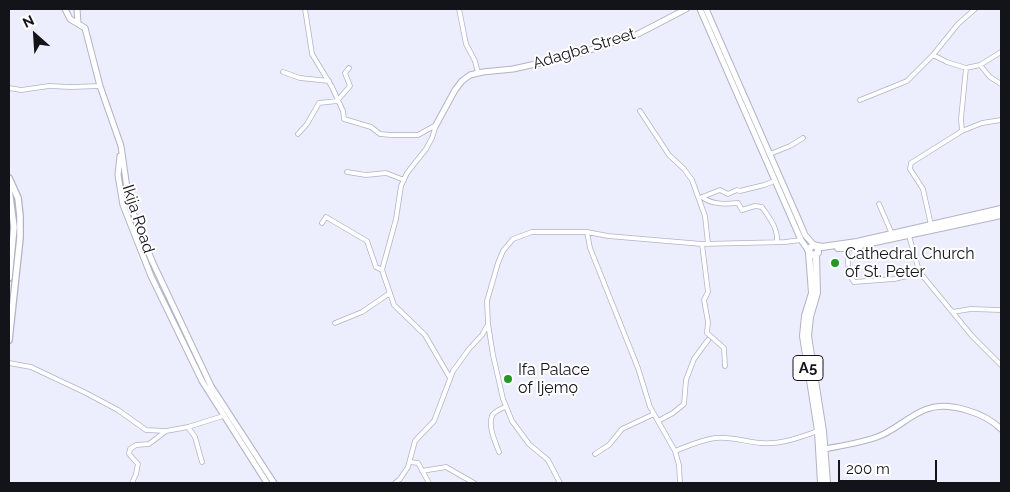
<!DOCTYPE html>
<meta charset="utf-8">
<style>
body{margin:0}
#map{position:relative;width:1010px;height:492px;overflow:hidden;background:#eceefe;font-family:Raleway,sans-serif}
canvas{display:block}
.frame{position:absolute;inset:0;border:10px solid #13131a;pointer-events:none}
.north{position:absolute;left:10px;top:10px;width:50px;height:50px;-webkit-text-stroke:4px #fff;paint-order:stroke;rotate:334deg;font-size:14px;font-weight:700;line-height:20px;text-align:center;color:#13131a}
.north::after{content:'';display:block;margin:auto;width:18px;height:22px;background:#13131a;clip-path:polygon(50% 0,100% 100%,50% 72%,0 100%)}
.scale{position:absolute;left:838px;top:460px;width:99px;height:22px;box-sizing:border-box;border:2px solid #13131a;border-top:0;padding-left:6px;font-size:15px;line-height:18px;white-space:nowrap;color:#13131a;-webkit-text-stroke:4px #fff;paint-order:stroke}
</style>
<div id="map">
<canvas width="1010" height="492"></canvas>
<div class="frame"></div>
<div class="north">N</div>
<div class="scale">200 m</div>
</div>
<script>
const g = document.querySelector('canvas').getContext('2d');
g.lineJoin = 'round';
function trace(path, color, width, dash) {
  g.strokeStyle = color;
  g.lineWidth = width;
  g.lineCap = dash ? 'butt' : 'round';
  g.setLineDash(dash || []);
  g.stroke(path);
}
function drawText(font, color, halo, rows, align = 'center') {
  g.font = font + ' Raleway,sans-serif';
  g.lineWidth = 4;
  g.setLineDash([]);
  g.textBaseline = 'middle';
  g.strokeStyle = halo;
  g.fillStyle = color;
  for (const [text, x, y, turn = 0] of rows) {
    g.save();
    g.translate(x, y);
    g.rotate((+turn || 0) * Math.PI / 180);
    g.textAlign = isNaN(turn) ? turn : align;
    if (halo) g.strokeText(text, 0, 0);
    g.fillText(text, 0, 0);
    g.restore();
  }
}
const street = new Path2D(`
 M305 9 312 54 332 87 343 111 344 119 371 127 380 134 391 135H418L436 125
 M459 9 466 44 475 61 478 73
 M933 55 947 62 966 68 980 65 1001 52
 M980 65 990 77 1001 84
 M283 72 300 78 329 81
 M9 88 21 90 49 86 71 87 100 86
 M860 100 907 81 933 55 958 24 975 9
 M640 111 669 155 684 169 692 180 705 216 708 244
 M436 125 432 138 426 149 407 173 401 186 396 219 382 270 394 305 425 335 450 378
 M962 131 961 119 966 68
 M298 134 307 124 319 103 337 101 350 86 345 73 349 68
 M770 154 790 146 803 138
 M347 172 366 175 386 173 404 180
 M702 197C712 205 726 204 738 203L742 210 755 206 762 207C770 219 778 228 777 242
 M702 197 720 190 728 194 737 190 740 191 764 185 775 181
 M879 204 892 234
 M322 223 326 217 367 241 376 267 382 270
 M931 225 923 189 910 169 911 163 962 131 982 123 1001 120
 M587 232 590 248 638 368 650 407 675 451 679 465 680 483
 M909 236 918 267 922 275 972 336 1001 365
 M702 244 708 292 704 300 708 322 707 333 724 348 725 366
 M847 248C848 259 847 273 854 282L894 279 921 273
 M952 312 971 309 1001 310
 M335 323 362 312 390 293
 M9 363 31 367 84 392 118 410 146 430 166 431 188 427 223 416
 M658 421 673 413 684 404 686 380 694 359 708 340
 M188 427 195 437 202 462
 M675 451C688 446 701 440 715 438 731 436 746 442 761 443 781 445 800 437 818 431
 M499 452C495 441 488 427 492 416 494 411 501 409 505 407
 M595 454 609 445 622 429 654 414
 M410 462 418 463 429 483
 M422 471 446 467 474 483
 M132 483 136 474 138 464 129 454 130 449 136 445 149 444 166 431
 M395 483 400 479 408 467 415 441 434 421 453 371 469 349 482 335 487 326
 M560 483 548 460 529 444 512 421 503 399 493 355 488 324 487 301 498 263 503 251 513 239 532 232H587L608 236 702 244 785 242 801 240`);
const secondary = new Path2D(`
 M65 9 70 19 85 28 100 86 121 146 129 202 152 261 211 386 274 483
 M77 9 78 23
 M700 9 801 240 808 250
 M706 9 800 223 805 235 814 245
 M436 125 455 90 462 81 470 75 483 72 513 69 572 56 638 34 686 9
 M120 156 118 175 123 205 151 276 202 381 267 483
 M824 449C842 446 860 443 877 437 895 431 909 415 927 409 949 401 985 413 1001 429`);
const primary = new Path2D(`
 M9 178 18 198 20 216V238L9 340
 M9 190 14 227 9 278`);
const highway = new Path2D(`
 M816 246 818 249V253L812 255 808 250 813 245 822 247 857 242 1001 209
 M838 248H847L1001 215
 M809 253 812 293 805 316 803 336 818 431 821 483
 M816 255 817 293 810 317 808 336 823 431 827 483`);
const markers = [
 [835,263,5,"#239827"],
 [508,379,5,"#239827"]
];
const shields = [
 [808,368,30]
];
const shieldNames = [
 ["A5",808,368]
];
const streetNames = [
 ["Adagba Street",584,49,-17],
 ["Ikija Road",138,219,72]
];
const poiNames = [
 ["Cathedral Church",845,254],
 ["of St. Peter",845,272],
 ["Ifa Palace",518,370],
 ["of Ijẹmọ",518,388]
];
trace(street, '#b2b3c6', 5.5);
trace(secondary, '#b2b3c6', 7);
trace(primary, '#b2b3c6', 8);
trace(highway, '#b2b3c6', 8);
trace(street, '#fff', 4);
trace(secondary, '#fff', 5);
trace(primary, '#fff', 5.5);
trace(highway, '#fff', 6);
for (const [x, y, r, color] of markers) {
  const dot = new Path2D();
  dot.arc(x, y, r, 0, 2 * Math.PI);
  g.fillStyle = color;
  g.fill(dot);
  trace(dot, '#fff', 2);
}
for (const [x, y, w] of shields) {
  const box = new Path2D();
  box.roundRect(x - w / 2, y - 12.5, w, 25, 4);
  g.fillStyle = '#fff';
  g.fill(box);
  trace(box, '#13131a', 1);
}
drawText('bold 15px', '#13131a', null, shieldNames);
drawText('16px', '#13131a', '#fff', streetNames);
drawText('16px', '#13131a', '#fff', poiNames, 'left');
</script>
